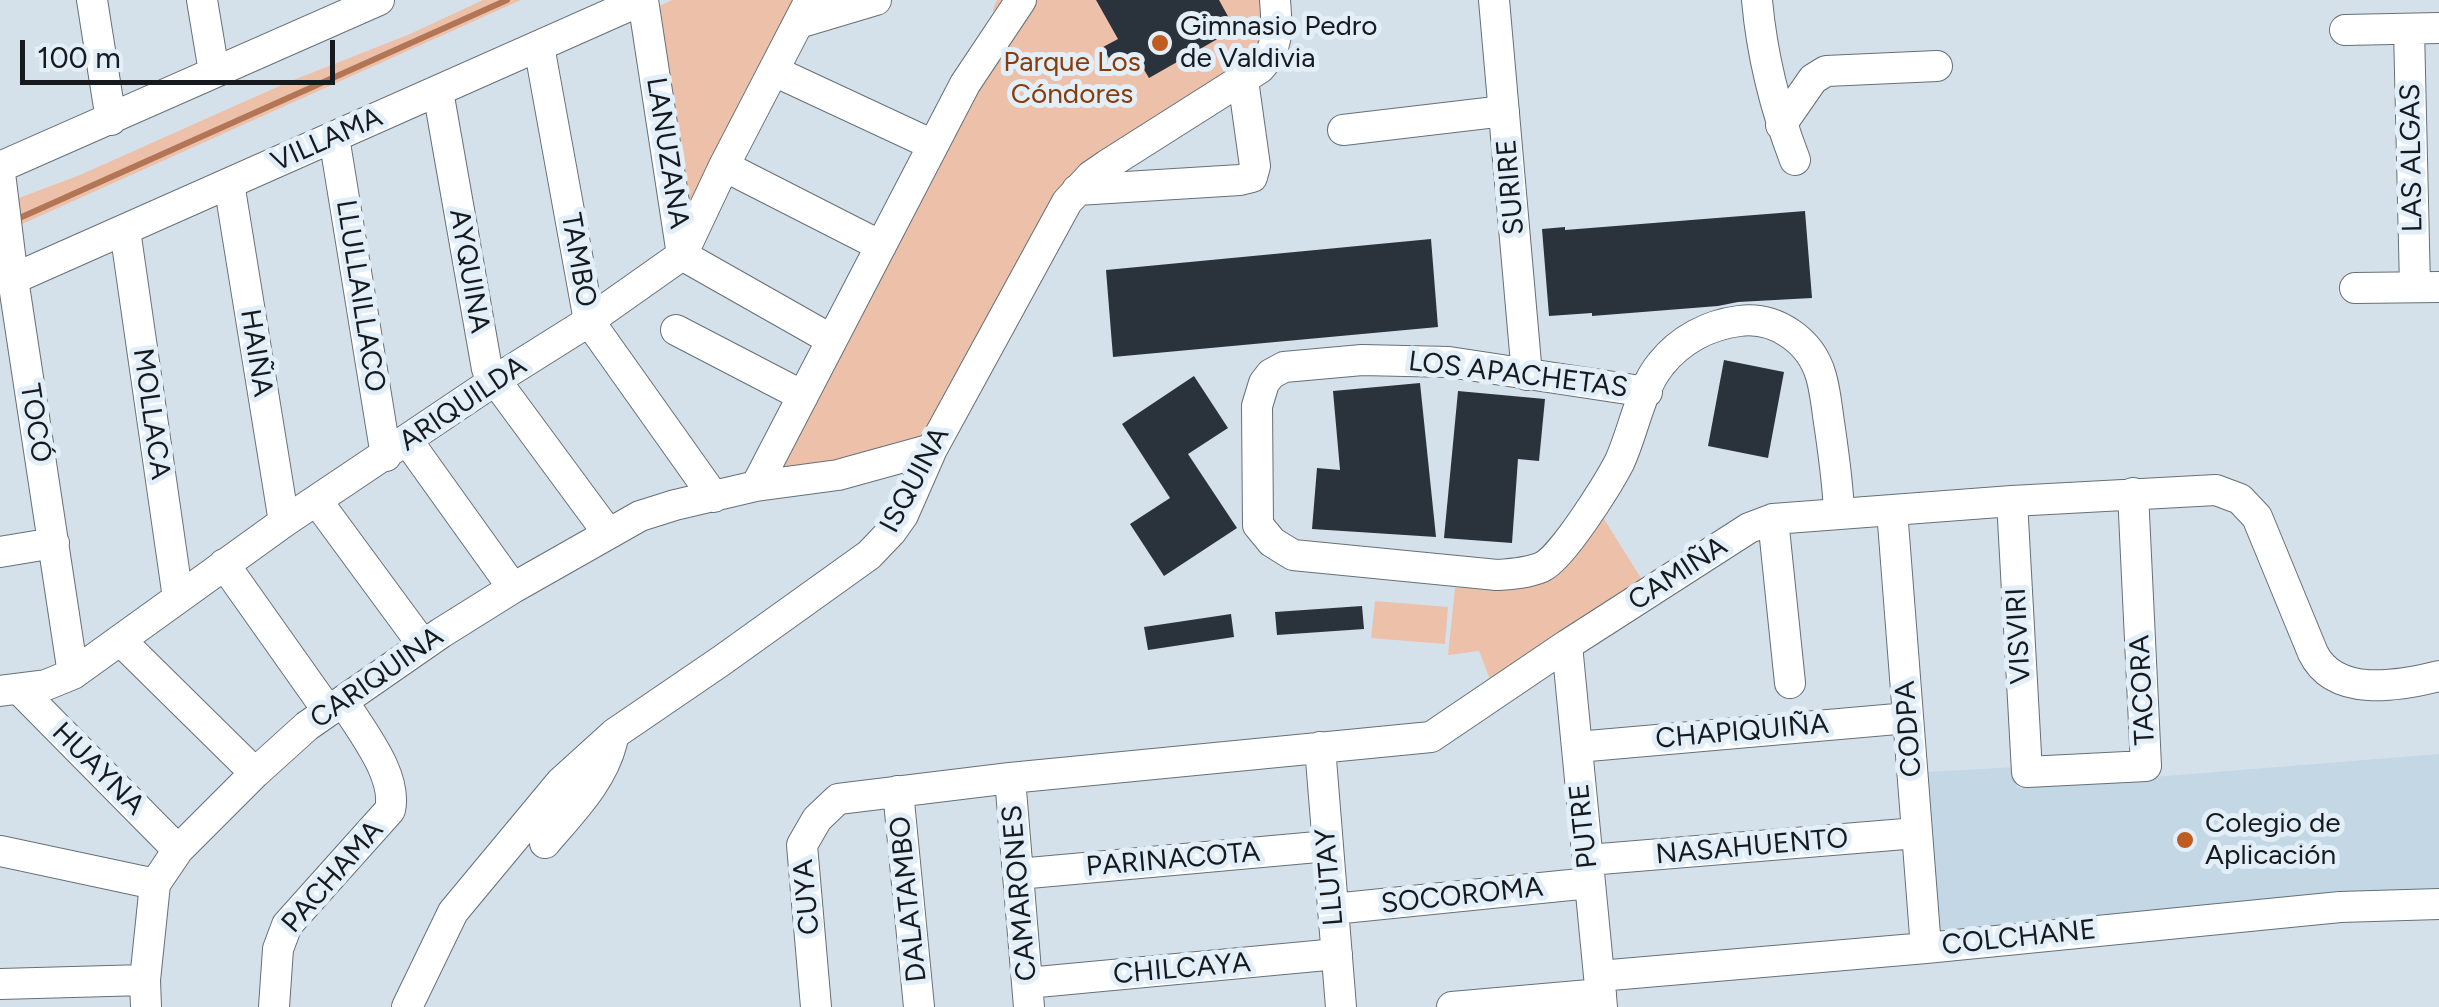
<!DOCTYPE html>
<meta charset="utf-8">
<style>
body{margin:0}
#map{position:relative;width:2439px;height:1007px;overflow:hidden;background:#d5e1ea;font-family:Figtree,sans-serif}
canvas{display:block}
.scale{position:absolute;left:20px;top:40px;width:315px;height:45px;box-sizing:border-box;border:5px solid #161a1e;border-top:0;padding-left:12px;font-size:30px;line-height:35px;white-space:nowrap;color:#161a1e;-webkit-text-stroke:8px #e2eef8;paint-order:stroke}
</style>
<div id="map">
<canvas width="2439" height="1007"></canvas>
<div class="scale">100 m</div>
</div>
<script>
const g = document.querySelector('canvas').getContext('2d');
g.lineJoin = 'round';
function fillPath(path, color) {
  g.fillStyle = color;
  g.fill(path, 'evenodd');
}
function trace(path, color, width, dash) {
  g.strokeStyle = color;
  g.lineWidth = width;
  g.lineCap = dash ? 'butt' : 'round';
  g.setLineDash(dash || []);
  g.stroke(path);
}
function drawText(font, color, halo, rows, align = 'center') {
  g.font = font + ' Figtree,sans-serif';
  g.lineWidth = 10;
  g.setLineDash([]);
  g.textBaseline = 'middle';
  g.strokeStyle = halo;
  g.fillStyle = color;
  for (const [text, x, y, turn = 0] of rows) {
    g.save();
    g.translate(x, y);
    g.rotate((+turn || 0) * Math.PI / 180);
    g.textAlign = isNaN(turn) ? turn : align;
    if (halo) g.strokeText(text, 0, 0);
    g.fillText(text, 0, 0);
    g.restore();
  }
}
const built = new Path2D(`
 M2439 754V892L1936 930 1926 772 2015 767 2017 788Z`);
const green = new Path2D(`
 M483 0H521L20 225 0 205 80 175 286 83 410 34Z
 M672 0H794L753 75 687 211 655 8Z
 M997 0H1263L1261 50 1081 167 925 441 772 478 999 46 993 9Z
 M1599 511 1646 586 1491 682 1479 651 1448 655 1455 588 1527 583Z
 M1375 601 1448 607 1445 644 1371 638Z`);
const stream = new Path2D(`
 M15 220 507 0`);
const building = new Path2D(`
 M1096 0H1219L1235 29 1149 78 1140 63 1118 75 1103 47 1118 39Z
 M1805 211 1812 298 1738 302 1718 306 1592 316V313L1549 316 1542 229 1565 227V230Z
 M1431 239 1438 327 1113 357 1106 270Z
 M1724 360 1784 372 1768 458 1708 446Z
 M1194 376 1228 428 1188 454 1237 528 1164 576 1130 524 1170 498 1122 424Z
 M1420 383 1436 537 1312 529 1317 468 1340 470 1333 391Z
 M1458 391 1545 399 1539 461 1518 459 1512 543 1444 538Z
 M1362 606 1364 629 1277 635 1275 612Z
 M1231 614 1234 637 1148 650 1144 627Z`);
const minor = new Path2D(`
 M92 0 111 120
 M202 0 214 72
 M643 0 682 255 832 340
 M1494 0 1527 375
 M1757 0C1762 56 1775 108 1795 160
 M799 23 876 0
 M2409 29 2415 287
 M2345 30 2439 28
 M539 46 589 321 714 497
 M774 71 933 145
 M438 91 487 369 608 533
 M1781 125 1813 79 1826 71 1937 66
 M1343 130 1504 111
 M334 137 386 456
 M724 166 881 246
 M0 167 379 0
 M0 173 13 279 73 674
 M229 183 284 522
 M1077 190 1240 180 1252 177 1255 166 1243 80
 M125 230 178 598
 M13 279 642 0
 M2355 288 2439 287
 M676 330 803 396
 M1647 392 1449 362 1362 360 1284 367 1271 374 1264 383 1257 406 1258 525 1272 542 1293 555 1497 575C1512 574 1528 573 1542 567 1562 558 1608 484 1619 463 1633 434 1640 389 1661 364 1680 340 1708 325 1739 321 1776 316 1811 341 1821 376 1826 393 1827 411 1830 429 1834 457 1838 484 1839 513
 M407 440 513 588
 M756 486 965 84 1021 0
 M317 501 423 645
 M2012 501 2027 772 2146 766 2133 493
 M1892 510 1926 948
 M1773 519 1790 683
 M0 552 54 543
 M224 564 328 711
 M120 640 255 773
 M1567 645 1602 1007
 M19 689 178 850
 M0 691 46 685 73 674 284 522 494 381 580 327 682 255 724 166 810 0
 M1320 747 1341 1007
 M1577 747 1908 718
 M1010 778 1029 1007
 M898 791 919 1007
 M545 843C571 812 602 782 612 742
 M0 851 155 884
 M1588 860 1917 833
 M1018 874 1328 846
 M1333 909 1590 883
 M1599 976 1926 948 2340 907 2439 904
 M1027 983 1337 954
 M0 984 145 980
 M146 1007 145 980 155 884 178 850 255 773 307 726 441 633 513 588 640 516 675 505 756 486 838 475 932 449
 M274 1007 278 949 287 925 390 810C398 775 361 731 343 701
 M407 1007 453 912 561 782 614 734 721 661 869 555 891 532 903 515 932 449 1067 202 1091 176 1107 165 1260 68C1280 47 1277 27 1275 0
 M816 1007 802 845 817 819 838 799 1010 778 1431 737 1567 645 1749 528 1773 519 2012 501 2216 490 2240 499 2257 517 2313 653C2335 698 2398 686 2439 676
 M1452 1007 1601 994`);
const markers = [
 [1160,43,10,"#bf5c21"],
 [2185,840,10,"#bf5c21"]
];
const poiNames = [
 ["Gimnasio Pedro",1180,27],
 ["de Valdivia",1180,59],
 ["Colegio de",2205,824],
 ["Aplicación",2205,856]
];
const parkNames = [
 ["Parque Los",1072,63],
 ["Cóndores",1072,95]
];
const streetNames = [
 ["VILLAMA",327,140,-24],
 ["LANUZANA",667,153,81],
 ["LAS ALGAS",2412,158,-91],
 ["SURIRE",1511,187,-95],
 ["TAMBO",578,260,80],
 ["AYQUINA",469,271,80],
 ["LLULLAILLACO",360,296,81],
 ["HAIÑA",256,353,81],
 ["LOS APACHETAS",1518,375,7],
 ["ARIQUILDA",463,404,-34],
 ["MOLLACA",151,414,82],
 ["TOCÓ",35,423,81],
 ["ISQUINA",915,480,-62],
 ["CAMIÑA",1678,574,-33],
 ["VISVIRI",2019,636,-93],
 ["CARIQUINA",377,678,-35],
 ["TACORA",2143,690,-93],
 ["CODPA",1909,729,-94],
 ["CHAPIQUIÑA",1742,732,-5],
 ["HUAYNA",98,769,45],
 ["PUTRE",1584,826,-96],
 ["NASAHUENTO",1752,847,-5],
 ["PARINACOTA",1173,860,-5],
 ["PACHAMA",333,877,-49],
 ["LLUTAY",1330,877,-95],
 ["CAMARONES",1020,893,-95],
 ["SOCOROMA",1462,896,-6],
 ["CUYA",807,897,-95],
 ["DALATAMBO",909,899,-96],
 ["COLCHANE",2019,938,-6],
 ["CHILCAYA",1182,969,-5]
];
fillPath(built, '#c4d7e5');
fillPath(green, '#edc0aa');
trace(stream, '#b27657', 6);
fillPath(building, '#2a333b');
trace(minor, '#657078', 32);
trace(minor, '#fff', 30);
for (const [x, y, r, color] of markers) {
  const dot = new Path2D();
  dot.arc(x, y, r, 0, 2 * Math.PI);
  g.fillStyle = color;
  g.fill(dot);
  trace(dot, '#e2eef8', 4);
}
drawText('28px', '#161a1e', '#e2eef8', poiNames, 'left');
drawText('28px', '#883c09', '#e2eef8', parkNames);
drawText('28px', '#161a1e', '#e2eef8', streetNames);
</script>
